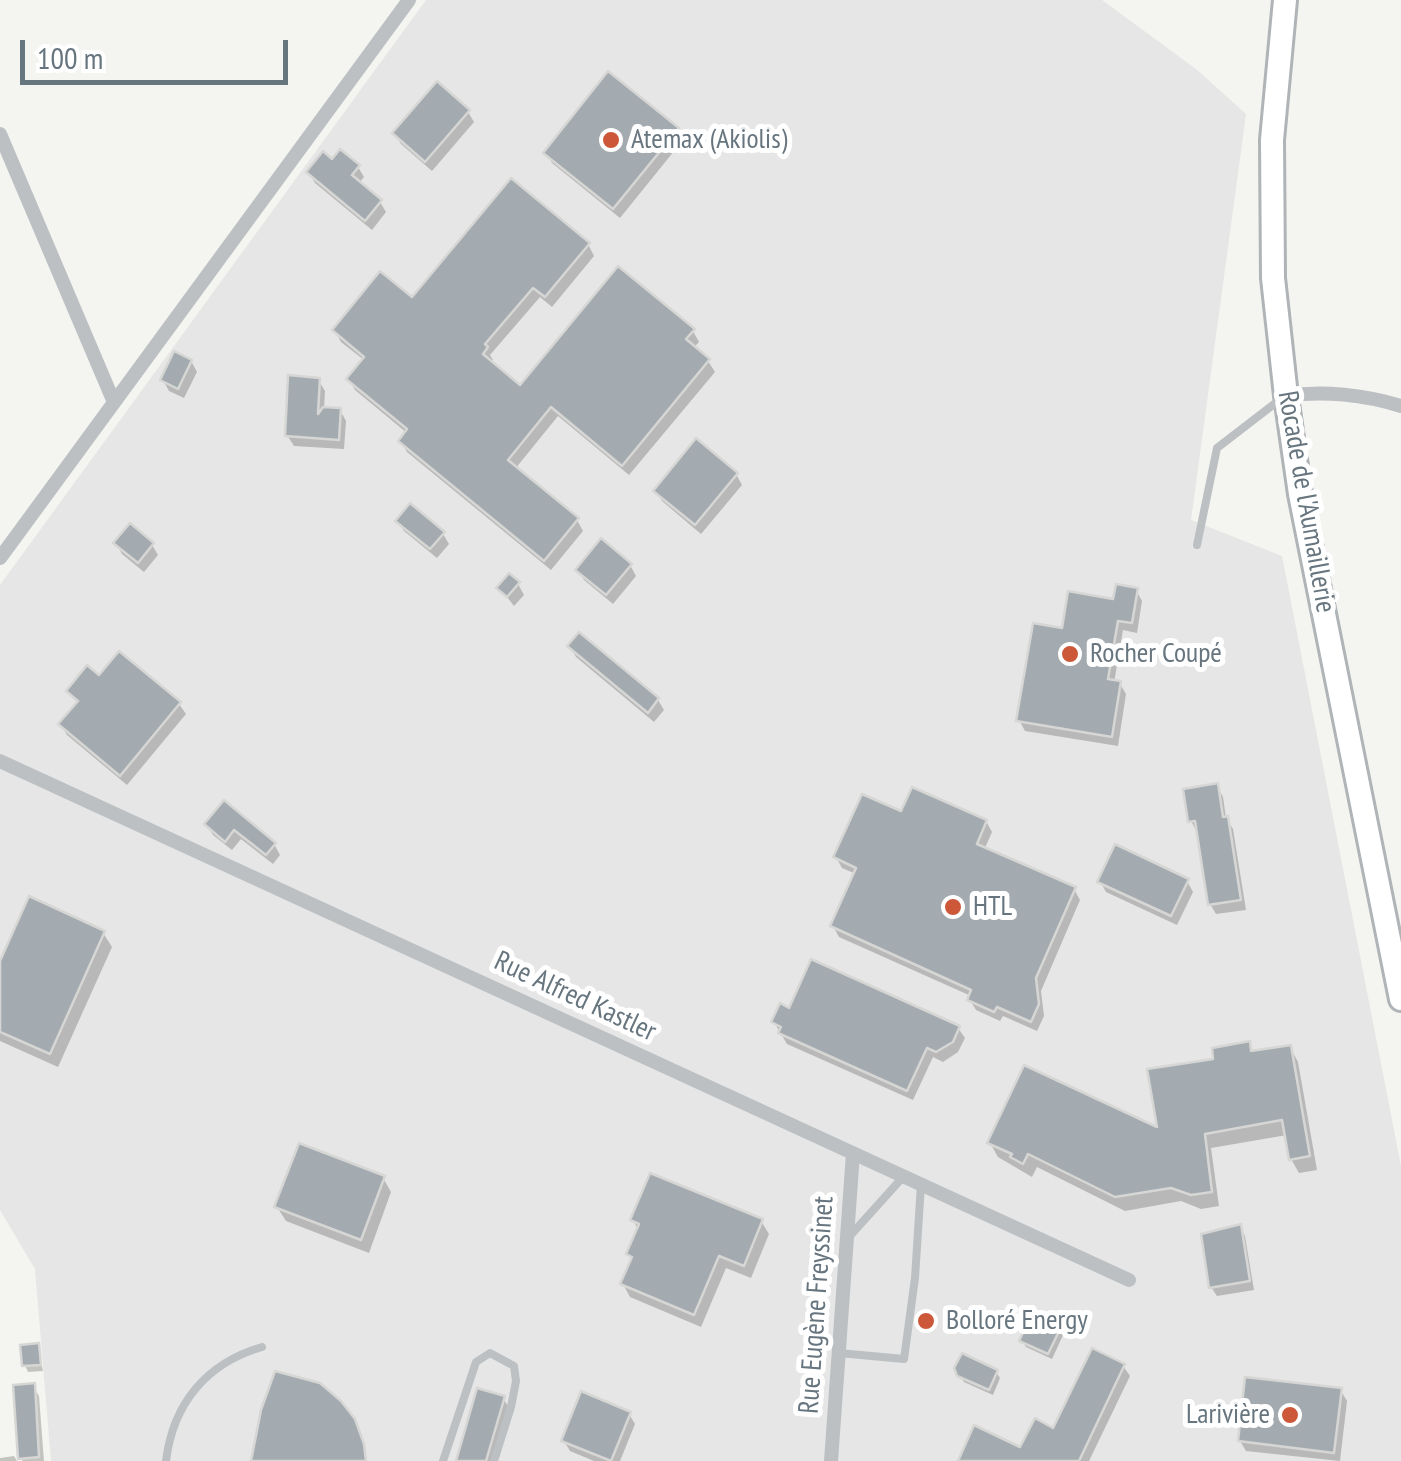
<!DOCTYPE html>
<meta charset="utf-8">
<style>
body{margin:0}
#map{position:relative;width:1401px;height:1461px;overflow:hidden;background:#f4f4f1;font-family:"PT Sans Narrow",sans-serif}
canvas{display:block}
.scale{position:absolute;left:20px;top:40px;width:268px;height:45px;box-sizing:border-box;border:5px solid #67757f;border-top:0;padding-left:12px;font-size:30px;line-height:35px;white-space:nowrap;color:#67757f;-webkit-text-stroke:8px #fff;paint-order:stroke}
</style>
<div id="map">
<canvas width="1401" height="1461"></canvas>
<div class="scale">100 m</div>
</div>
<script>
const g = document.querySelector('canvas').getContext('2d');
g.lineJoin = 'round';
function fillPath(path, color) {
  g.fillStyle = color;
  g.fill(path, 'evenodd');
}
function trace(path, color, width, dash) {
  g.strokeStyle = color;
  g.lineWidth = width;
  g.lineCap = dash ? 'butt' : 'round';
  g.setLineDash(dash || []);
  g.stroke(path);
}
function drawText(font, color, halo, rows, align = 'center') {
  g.font = font + ' "PT Sans Narrow",sans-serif';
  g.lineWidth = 10;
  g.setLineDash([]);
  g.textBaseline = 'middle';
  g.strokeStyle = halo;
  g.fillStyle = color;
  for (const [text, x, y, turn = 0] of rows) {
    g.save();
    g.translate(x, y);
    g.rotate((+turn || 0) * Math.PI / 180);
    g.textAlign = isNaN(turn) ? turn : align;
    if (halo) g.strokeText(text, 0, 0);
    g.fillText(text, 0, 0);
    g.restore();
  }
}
const built = new Path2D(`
 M426 0H1102L1196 69 1246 114 1191 520 1282 556 1401 1166V1461H51L35 1269 0 1210V585Z`);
const shadow = new Path2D(`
 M468 112 474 122 432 171 401 144 395 134Z
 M677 129 683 140 620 218 552 163 546 153Z
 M332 162 358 167 364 177 358 184 380 202 386 212 372 230 315 183 309 173Z
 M588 244 594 256 552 307 540 297 490 355 493 360 490 363 520 388 693 331 699 342 693 348 708 361 715 372 629 475 558 416 515 469 577 520 583 531 551 570 407 452 401 441 407 433 355 390 349 379 364 360 341 342 335 331 412 300Z
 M191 361 197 372 184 398 169 391 163 380Z
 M319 381 325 391 324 409 340 410 346 421 344 449 294 446 287 435Z
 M736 474 742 485 701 534 662 501 656 491Z
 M398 521 443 534 449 544 437 558 404 531Z
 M116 543 152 545 158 555 144 572 122 554Z
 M630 565 636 576 613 604 584 580 578 570Z
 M518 584 524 595 514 606 500 588Z
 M1136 590 1142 601 1137 633 1123 630 1114 683 1120 684 1126 694 1118 746 1025 731 1019 720 1064 631Z
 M570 646 658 700 664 710 654 722 576 657Z
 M120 654 179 704 186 714 127 785 67 735 61 725 78 704 69 691 99 679Z
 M1217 786 1223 797 1226 818 1233 829 1246 910 1216 914 1210 904 1197 832 1191 821Z
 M224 803 274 844 280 855 273 864 241 839 232 850 213 835 207 825Z
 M903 814 986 821 992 832 984 850 1074 889 1080 900 1041 991 1044 1016 1037 1031 1003 1016 1000 1021 976 1010 970 1000 971 996 839 937 833 926 856 874 842 868 836 857Z
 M1100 881H1187L1193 892 1177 925 1106 892Z
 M103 933 112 947 58 1067 0 1041V967Z
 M791 1011 958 1028 965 1038 958 1052 943 1062 933 1057 913 1100 787 1044 774 1022Z
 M1248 1044 1253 1053 1290 1047 1298 1062 1317 1170 1299 1173 1291 1159 1287 1135 1211 1148 1219 1206 1201 1209 1181 1201 1125 1211 1037 1167 1032 1177 998 1157 990 1143 1160 1131 1216 1061Z
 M383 1178 391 1192 369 1253 286 1221 277 1207Z
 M633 1220 761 1221 769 1234 751 1278 726 1268 701 1327 630 1297 623 1284 633 1261 629 1254 639 1231Z
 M1240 1227 1245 1236 1254 1290 1217 1296 1211 1287Z
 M1060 1327 1064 1333 1052 1359 1026 1347 1022 1341Z
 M38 1346 43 1371 28 1372 25 1365Z
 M1123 1366 1130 1376 1089 1461H961L1022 1451 1055 1431Z
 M996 1372 1000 1378 993 1395 964 1382 960 1375Z
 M33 1386 39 1396 44 1461H22Z
 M1341 1391 1347 1401 1340 1461 1246 1451 1240 1441Z
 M503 1398 509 1408 493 1461H459Z
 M629 1414 635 1424 620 1461H594L570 1451 564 1441Z
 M14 1456 17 1461H0V1458Z`);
const building = new Path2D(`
 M608 71 679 128 613 209 543 153Z
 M437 81 470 110 425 162 392 133Z
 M340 149 360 165 352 175 382 200 365 221 306 172 323 151 332 159Z
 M511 178 590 243 545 297 533 288 485 344 488 347 483 354 520 385 618 266 695 329 686 339 710 359 622 466 551 407 508 460 579 518 544 561 398 441 407 429 346 379 364 357 332 330 380 271 412 297Z
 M174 351 192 360 178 389 160 380Z
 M288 375 320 378 318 414 323 407 341 408 339 440 285 436Z
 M696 438 738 473 695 525 653 491Z
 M410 503 445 532 430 549 395 521Z
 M130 523 154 543 138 563 113 543Z
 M601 538 632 564 606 595 575 570Z
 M509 573 520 582 507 597 496 588Z
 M1116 584 1138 588 1132 623 1118 621 1108 679 1121 681 1112 737 1016 721 1033 623 1062 628 1068 591 1113 599Z
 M579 632 659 698 648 713 567 646Z
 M119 651 181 702 120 776 58 724 78 701 66 691 87 665 99 675Z
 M1218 783 1223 817 1228 816 1241 900 1208 905 1195 821 1188 822 1183 789Z
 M912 787 987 820 977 844 1076 887 1036 978 1039 1004 1031 1022 997 1007 994 1012 967 1000 971 990 830 926 856 868 833 857 862 794 901 811Z
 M224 800 276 843 266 855 234 830 225 842 204 824Z
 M1115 844 1189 879 1171 916 1097 882Z
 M29 896 105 931 50 1054 0 1032V961Z
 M811 959 960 1026 953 1042 936 1052 927 1048 907 1091 778 1033 781 1027 771 1022 780 1003 789 1008Z
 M1250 1041 1251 1051 1291 1045 1310 1156 1289 1160 1282 1120 1205 1134 1212 1192 1191 1195 1171 1188 1115 1197 1028 1154 1023 1164 1010 1157 1012 1154 987 1143 1024 1065 1157 1127 1147 1069 1213 1059 1212 1048Z
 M299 1143 385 1176 361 1240 274 1207Z
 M650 1173 763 1219 744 1266 719 1256 694 1315 620 1284 632 1257 626 1254 639 1224 630 1220Z
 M1241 1224 1250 1281 1209 1288 1201 1234Z
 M1033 1311 1062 1325 1048 1354 1019 1341Z
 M39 1343 41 1365 22 1366 20 1345Z
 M1092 1348 1125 1364 1079 1461H958L974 1425 1020 1447 1035 1418 1053 1428Z
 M962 1353 998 1370 989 1390 957 1376 954 1368Z
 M275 1371 320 1383 341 1401 355 1419 364 1444 366 1461H251L261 1410Z
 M1245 1377 1342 1388 1334 1453 1238 1441Z
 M35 1383 39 1457 18 1459 13 1385Z
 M477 1388 505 1396 486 1461H456Z
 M581 1391 631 1412 611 1461 561 1441Z`);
const service = new Path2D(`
 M1197 545 1217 448 1282 398
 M848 1238 903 1177
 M839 1353 904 1359 915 1278 921 1184
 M166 1461C173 1403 207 1363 262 1347
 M443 1461 476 1362 490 1353 514 1366 516 1381 511 1407 494 1461`);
const minor = new Path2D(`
 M0 134 113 400
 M1286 396C1323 390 1365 395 1401 406
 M0 558 409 0
 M0 761 1129 1280
 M831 1461 853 1153`);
const primary = new Path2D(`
 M1285 0 1272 140 1273 278 1286 396 1300 494 1401 999`);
const markers = [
 [611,140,10,"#cc5739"],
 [1070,654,10,"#cc5739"],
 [953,907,10,"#cc5739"],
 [926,1321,10,"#cc5739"],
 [1290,1415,10,"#cc5739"]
];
const poiNames = [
 ["Atemax (Akiolis)",631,140],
 ["Rocher Coupé",1090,654],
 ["HTL",973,907],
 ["Bolloré Energy",946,1321],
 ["Larivière",1270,1415,"right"]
];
const streetNames = [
 ["Rocade de l'Aumaillerie",1306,502,80],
 ["Rue Alfred Kastler",575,997,25],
 ["Rue Eugène Freyssinet",817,1305,-86]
];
fillPath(built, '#e5e6e5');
fillPath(shadow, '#0003');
fillPath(building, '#a4abb0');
trace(building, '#d6d6d4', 2.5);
trace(primary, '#b0b4b7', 28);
trace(service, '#bcc0c3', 8);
trace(minor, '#bcc0c3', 14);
trace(primary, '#fff', 22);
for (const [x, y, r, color] of markers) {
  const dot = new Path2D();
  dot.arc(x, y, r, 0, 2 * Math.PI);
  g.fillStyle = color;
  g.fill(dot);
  trace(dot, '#fff', 4);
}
drawText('28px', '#67757f', '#fff', poiNames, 'left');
drawText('28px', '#67757f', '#fff', streetNames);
</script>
